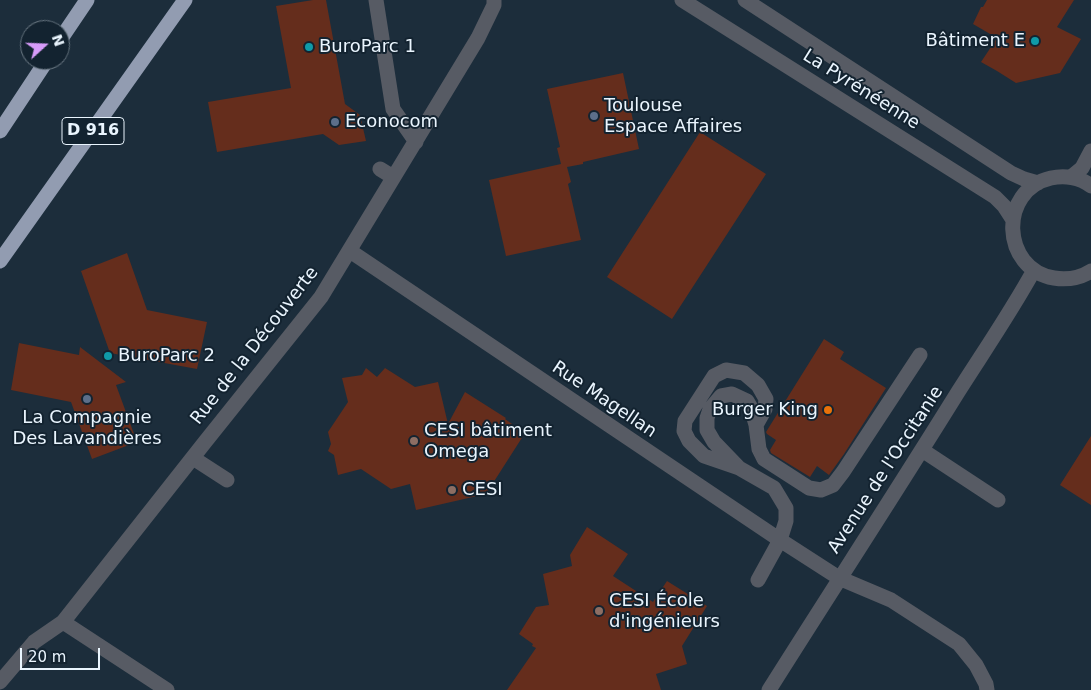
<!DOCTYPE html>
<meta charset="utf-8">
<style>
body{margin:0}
#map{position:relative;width:1091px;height:690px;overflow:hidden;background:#1c2d3b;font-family:"DejaVu Sans",sans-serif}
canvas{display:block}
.north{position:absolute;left:20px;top:20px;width:50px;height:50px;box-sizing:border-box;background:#132330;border:1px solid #697782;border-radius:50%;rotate:70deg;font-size:14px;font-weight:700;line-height:20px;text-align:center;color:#eaf5fe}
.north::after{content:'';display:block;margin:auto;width:18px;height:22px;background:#d79bf9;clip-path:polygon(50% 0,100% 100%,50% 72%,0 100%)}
.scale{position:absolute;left:20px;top:648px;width:80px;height:22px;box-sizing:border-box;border:2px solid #eaf5fe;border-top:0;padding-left:6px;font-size:15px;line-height:18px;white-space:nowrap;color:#eaf5fe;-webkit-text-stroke:4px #132330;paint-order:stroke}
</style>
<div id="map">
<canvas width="1091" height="690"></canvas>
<div class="north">N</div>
<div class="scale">20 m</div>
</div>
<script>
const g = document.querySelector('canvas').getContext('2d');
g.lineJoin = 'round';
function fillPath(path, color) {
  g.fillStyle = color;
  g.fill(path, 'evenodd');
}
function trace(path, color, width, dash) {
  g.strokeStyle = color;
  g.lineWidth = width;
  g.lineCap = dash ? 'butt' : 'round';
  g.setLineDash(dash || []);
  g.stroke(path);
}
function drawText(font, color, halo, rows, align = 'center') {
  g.font = font + ' "DejaVu Sans",sans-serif';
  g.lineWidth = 4;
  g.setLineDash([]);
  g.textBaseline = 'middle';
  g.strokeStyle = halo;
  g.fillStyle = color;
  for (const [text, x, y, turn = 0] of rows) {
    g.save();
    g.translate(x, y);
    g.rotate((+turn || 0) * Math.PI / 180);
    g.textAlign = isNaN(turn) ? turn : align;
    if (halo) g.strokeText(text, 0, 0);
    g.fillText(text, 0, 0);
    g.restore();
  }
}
const building = new Path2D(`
 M313 0H326L345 104 360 115 366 141 339 145 323 134 217 152 208 102 291 88 276 6Z
 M987 0H1074L1057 27 1081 39 1060 73 1016 83 997 71 981 62 997 38 973 24 981 7H983Z
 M623 73 639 149 583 162V164L567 167 571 182 568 184 581 240 506 256 489 180 561 164 557 148 560 147 547 89Z
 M700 132 766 174 672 319 607 277Z
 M127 253 147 310 207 322 197 369 110 353 81 271Z
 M824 339 844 352 840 359 886 388 844 454 829 475 817 466 810 477 771 453 770 450 776 440 767 434 766 432Z
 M19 343 79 355 80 347 126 382 116 385 137 442 92 459 71 402 11 390Z
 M366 368 377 377 385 368 415 387 438 382 448 424 465 392 506 418 505 419 525 433 486 494 416 510 410 484 391 489 361 469 338 475 334 455 328 451 331 444 328 432 348 402 342 378 362 375Z
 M1091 436V505L1060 485Z
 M587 527 628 554 613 576 653 602 667 581 707 606 682 646 687 664 656 674 661 690H507L536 648 532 646 533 644 519 634 536 607 549 605 543 574 572 566 570 555Z`);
const minor = new Path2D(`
 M376 0 393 109 416 142
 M682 0 995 197 1004 206 1013 220
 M745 0 1011 173 1024 179 1038 183
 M380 169 393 177
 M1071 177 1082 168 1091 151
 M1091 186C1080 177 1064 175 1051 178 998 190 1001 269 1054 278 1067 280 1080 278 1091 271
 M350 251 780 540 839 578 891 600 959 644 976 665 986 684 987 690
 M756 425 765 409 766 399 758 385 744 373 726 370 714 376 685 421 684 431 689 441 704 456 739 468 774 488 786 508V521L780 540 758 580
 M922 450 998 500
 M193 458 227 480
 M739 468 714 442 707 430V418L710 409 721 396 732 394 747 401 751 408 756 425 759 449 764 459 809 488 821 490 833 485 843 472 920 355
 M63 622 167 690
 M0 682 34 642 63 622 205 442 321 297 478 38 494 5V0
 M769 690C832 590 896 492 958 392 984 351 1011 312 1034 270`);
const highway = new Path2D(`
 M60 40 87 0
 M0 131 47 60
 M0 261 185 0`);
const markers = [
 [1035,41,5,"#0f9aa8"],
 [309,47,5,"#0f9aa8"],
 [594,116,5,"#5c6f8a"],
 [335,122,5,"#5c6f8a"],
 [108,356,5,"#0f9aa8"],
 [87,399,5,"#5c6f8a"],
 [828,410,5,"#e8710a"],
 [414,441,5,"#8d6e63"],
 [452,490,5,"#8d6e63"],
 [599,611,5,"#8d6e63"]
];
const shields = [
 [93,131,62]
];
const shieldNames = [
 ["D 916",93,131]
];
const poiNames = [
 ["Bâtiment E",1025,41,"right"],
 ["BuroParc 1",319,47],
 ["Toulouse",604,106],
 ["Espace Affaires",604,127],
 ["Econocom",345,122],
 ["BuroParc 2",118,356],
 ["Burger King",818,410,"right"],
 ["La Compagnie",87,418,"center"],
 ["Des Lavandières",87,439,"center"],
 ["CESI bâtiment",424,431],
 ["Omega",424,452],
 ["CESI",462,490],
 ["CESI École",609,601],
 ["d'ingénieurs",609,622]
];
const streetNames = [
 ["La Pyrénéenne",861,90,32],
 ["Rue de la Découverte",255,346,-52],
 ["Rue Magellan",604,400,34],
 ["Avenue de l'Occitanie",886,470,-57]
];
fillPath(building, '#652d1c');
trace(minor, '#575b64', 15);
trace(highway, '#929cb1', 15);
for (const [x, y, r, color] of markers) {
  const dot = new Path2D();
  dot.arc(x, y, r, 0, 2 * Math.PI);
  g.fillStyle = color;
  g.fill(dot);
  trace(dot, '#132330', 2);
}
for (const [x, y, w] of shields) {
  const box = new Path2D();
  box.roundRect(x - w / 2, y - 13.5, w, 27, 4);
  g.fillStyle = '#132330';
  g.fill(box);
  trace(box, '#eaf5fe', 1);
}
drawText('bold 16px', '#eaf5fe', null, shieldNames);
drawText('18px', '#eaf5fe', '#132330', poiNames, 'left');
drawText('18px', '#eaf5fe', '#132330', streetNames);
</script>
